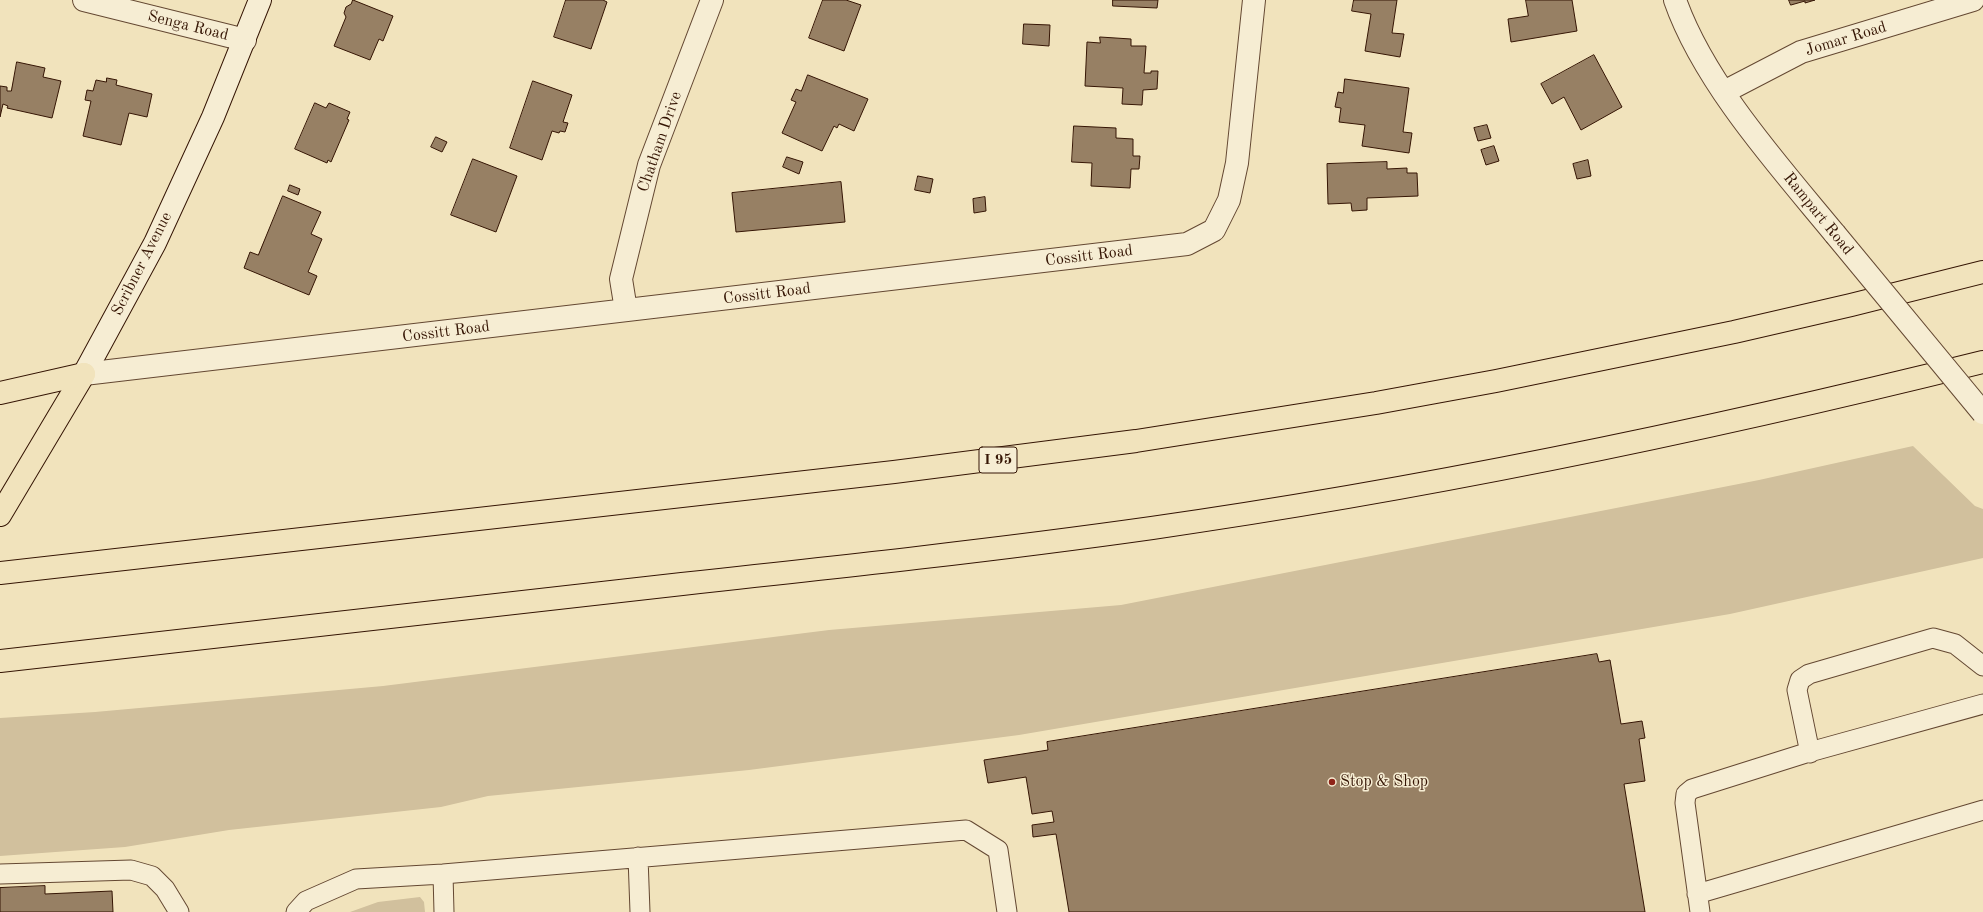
<!DOCTYPE html>
<style>
body{margin:0}
canvas{display:block;background:#f1e3bc}
</style>
<canvas width="1983" height="912"></canvas>
<script>
const g = document.querySelector('canvas').getContext('2d');
g.lineJoin = 'round';
function fillPath(path, color) {
  g.fillStyle = color;
  g.fill(path, 'evenodd');
}
function trace(path, color, width, dash) {
  g.strokeStyle = color;
  g.lineWidth = width;
  g.lineCap = dash ? 'butt' : 'round';
  g.setLineDash(dash || []);
  g.stroke(path);
}
function drawText(font, color, halo, rows, align = 'center') {
  g.font = font + ' "Old Standard TT",serif';
  g.lineWidth = 3;
  g.setLineDash([]);
  g.textBaseline = 'middle';
  g.strokeStyle = halo;
  g.fillStyle = color;
  for (const [text, x, y, turn = 0] of rows) {
    g.save();
    g.translate(x, y);
    g.rotate((+turn || 0) * Math.PI / 180);
    g.textAlign = isNaN(turn) ? turn : align;
    if (halo) g.strokeText(text, 0, 0);
    g.fillText(text, 0, 0);
    g.restore();
  }
}
const green = new Path2D(`
 M1913 446 1975 506 1983 509V558L1730 614 1019 735 749 770 488 796 441 807 229 830 125 847 0 856V718L95 712 383 686 829 630 1121 605 1759 480Z
 M420 897 424 902 425 912H350L378 902Z`);
const building = new Path2D(`
 M353 0 393 16 383 41 379 39 370 60 334 46 346 17 344 13 346 7 351 4Z
 M566 0H603L607 2 591 49 554 37Z
 M823 0H846L861 5 844 51 809 38Z
 M1113 0H1158L1157 8 1113 6Z
 M1354 0H1397L1392 33 1404 34 1400 57 1365 51 1371 14 1352 11Z
 M1526 0H1572L1577 31 1511 42 1508 19 1528 16Z
 M1789 0H1815L1805 3V1L1791 5Z
 M1024 24 1050 25 1049 46 1023 44Z
 M1100 37 1131 39V46H1146L1144 73H1151V71H1158L1157 89 1143 90 1142 105 1122 104 1123 88 1085 86 1087 42 1100 43Z
 M1594 55 1622 107 1581 130 1564 97 1552 104 1541 84Z
 M17 62 45 68 43 77 61 81 52 118 7 108 8 106 3 104 0 117V86L7 87V91H11Z
 M808 75 868 99 854 131 839 124 837 128 834 126 822 151 782 133 796 102 791 100 796 89 801 91Z
 M107 78 117 80 116 85 152 94 147 117 129 113 121 145 83 136 91 101 85 100 87 90 93 91 96 80 106 82Z
 M1345 79 1409 88 1403 132 1412 133 1409 153 1362 146 1365 125 1339 122 1341 108 1335 107 1338 92 1343 93Z
 M533 81 572 95 563 122 568 123 565 132 560 131 559 133 552 131 542 160 510 148Z
 M315 103 326 108 329 103 350 112 347 119 349 120 331 162 328 160 327 163 295 149Z
 M1487 125 1491 138 1478 141 1474 128Z
 M1074 126 1116 128V138L1133 139V156H1140L1139 169H1131L1130 188 1091 186 1092 163 1072 162Z
 M436 137 447 142 442 152 431 147Z
 M1494 146 1499 161 1486 165 1481 150Z
 M787 157 803 162 799 174 783 167Z
 M473 159 517 176 496 232 451 215Z
 M1588 160 1591 176 1577 179 1573 164Z
 M1387 162V169L1407 168V173H1417L1418 196 1367 198V210L1352 211 1351 203 1328 204 1327 164Z
 M918 176 933 179 930 193 915 190Z
 M841 182 845 222 736 232 732 193Z
 M290 185 300 189 298 195 288 191Z
 M283 196 321 212 311 234 322 239 308 272 317 276 309 295 244 268 250 252 258 255Z
 M985 197 986 211 974 213 973 199Z
 M1597 654 1599 662 1610 660 1621 724 1642 721 1645 738 1639 739 1645 781 1624 784 1645 912H1069L1056 834 1033 837 1032 825 1054 822 1052 811 1032 814 1026 777 988 783 984 760 1048 750 1047 742Z
 M45 886V894L112 891 113 912H0V888Z`);
const lane = new Path2D(`
 M1810 753 1797 690 1800 680 1809 674 1933 638 1955 644 1983 666
 M638 857 640 912
 M0 874 131 870 152 876 165 889 179 912
 M443 874 444 912
 M1697 894 1983 810
 M296 912 306 901 356 879 443 874 966 830 998 850 1007 912
 M1700 912 1685 803 1686 794 1692 789 1806 753 1983 704`);
const street = new Path2D(`
 M84 0 245 40
 M1675 0C1704 83 1779 166 1835 234
 M1724 92 1801 52 1973 0
 M626 310 621 279 649 165 712 0
 M84 374 1187 244 1214 230 1229 200 1237 163 1254 0`);
const secondary = new Path2D(`
 M84 374 155 243 213 117 260 0`);
const primary = new Path2D(`
 M0 515 84 374`);
const highway = new Path2D(`
 M0 393 84 374
 M0 573 894 472 1136 441 1376 403 1496 381 1734 332 1851 305 1983 272
 M0 661C227 636 454 610 682 584 839 567 996 550 1152 528 1432 488 1709 430 1983 362`);
const streetBridge = new Path2D(`
 M1835 234 1983 413`);
const markers = [
 [1332,782,4,"#8f2418"]
];
const shields = [
 [998,460,38]
];
const shieldNames = [
 ["I 95",998,460]
];
const streetNames = [
 ["Senga Road",188,26,14],
 ["Jomar Road",1846,39,-17],
 ["Chatham Drive",660,142,-71],
 ["Rampart Road",1818,214,51],
 ["Cossitt Road",1089,256,-7],
 ["Scribner Avenue",142,264,-63],
 ["Cossitt Road",767,294,-7],
 ["Cossitt Road",446,332,-7]
];
const poiNames = [
 ["Stop & Shop",1340,782]
];
fillPath(green, '#d1c09d');
fillPath(building, '#978064');
trace(building, '#351504', 1);
trace(lane, '#644832', 21);
trace(street, '#644832', 24);
trace(secondary, '#351504', 24);
trace(primary, '#351504', 24);
trace(highway, '#351504', 24);
trace(lane, '#f6edd3', 19);
trace(street, '#f6edd3', 22);
trace(secondary, '#f6edd3', 22);
trace(primary, '#f1e3bc', 22);
trace(highway, '#f1e3bc', 22);
trace(streetBridge, '#644832', 24, []);
trace(streetBridge, '#f6edd3', 22);
for (const [x, y, r, color] of markers) {
  const dot = new Path2D();
  dot.arc(x, y, r, 0, 2 * Math.PI);
  g.fillStyle = color;
  g.fill(dot);
  trace(dot, '#f6edd3', 1.5);
}
for (const [x, y, w] of shields) {
  const box = new Path2D();
  box.roundRect(x - w / 2, y - 13, w, 26, 3);
  g.fillStyle = '#f6edd3';
  g.fill(box);
  trace(box, '#351504', 1);
}
drawText('bold 15px', '#351504', null, shieldNames);
drawText('16px', '#351504', '#f6edd3', streetNames);
drawText('16px', '#351504', '#f6edd3', poiNames, 'left');
</script>
